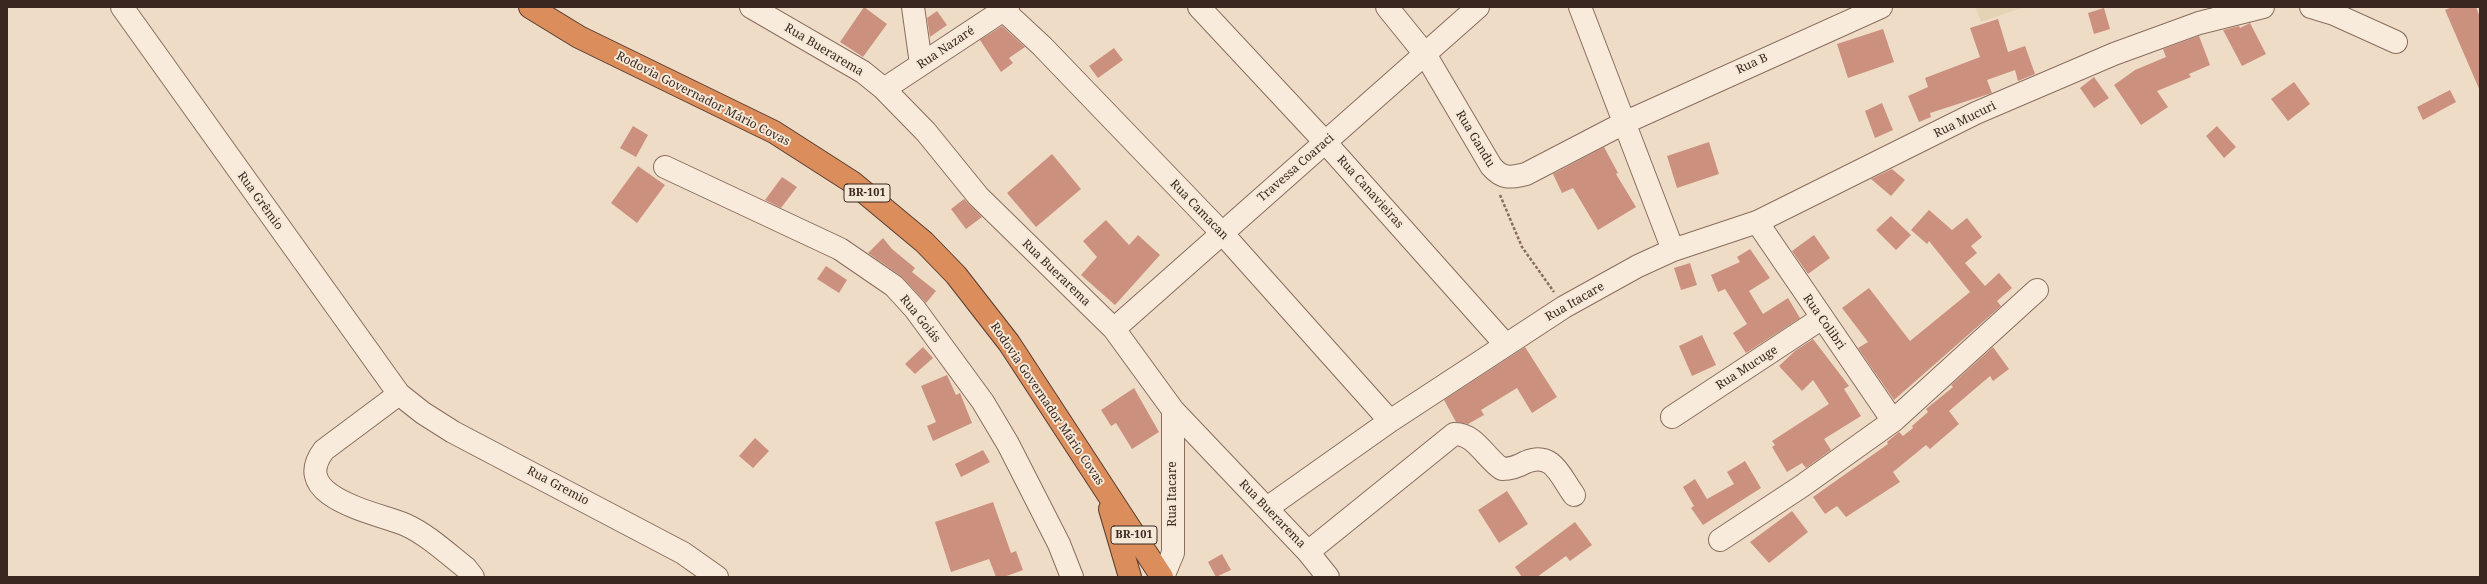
<!DOCTYPE html>
<meta charset="utf-8">
<style>
body{margin:0}
#map{position:relative;width:2487px;height:584px;overflow:hidden;background:#eedcc7;font-family:"Noto Serif",serif}
canvas{display:block}
.frame{position:absolute;inset:0;border:8px solid #3a2820;pointer-events:none}
</style>
<div id="map">
<canvas width="2487" height="584"></canvas>
<div class="frame"></div>
</div>
<script>
const g = document.querySelector('canvas').getContext('2d');
g.lineJoin = 'round';
function fillPath(path, color) {
  g.fillStyle = color;
  g.fill(path, 'evenodd');
}
function trace(path, color, width, dash) {
  g.strokeStyle = color;
  g.lineWidth = width;
  g.lineCap = dash ? 'butt' : 'round';
  g.setLineDash(dash || []);
  g.stroke(path);
}
function drawText(font, color, halo, rows, align = 'center') {
  g.font = font + ' "Noto Serif",serif';
  g.lineWidth = 4;
  g.setLineDash([]);
  g.textBaseline = 'middle';
  g.strokeStyle = halo;
  g.fillStyle = color;
  for (const [text, x, y, turn = 0] of rows) {
    g.save();
    g.translate(x, y);
    g.rotate((+turn || 0) * Math.PI / 180);
    g.textAlign = isNaN(turn) ? turn : align;
    if (halo) g.strokeText(text, 0, 0);
    g.fillText(text, 0, 0);
    g.restore();
  }
}
const farmland = new Path2D(`
 M1975 7H2025L1981 22Z`);
const building = new Path2D(`
 M864 7 887 24 863 57 840 42Z
 M2452 7H2476L2480 17V91L2445 10Z
 M2104 8 2110 29 2094 34 2088 13Z
 M937 11 947 25 930 37 927 18Z
 M1998 19 2008 52 2025 46 2035 74 2018 81 2015 70 1987 80 1992 93 1930 113 1931 117 1919 122 1908 96 1928 87 1925 78 1980 57 1970 28Z
 M2250 23 2266 54 2242 66 2223 30 2239 26 2240 28Z
 M1002 26 1025 47 1009 58 1013 63 1001 72 980 40Z
 M1883 29 1894 62 1848 78 1837 44Z
 M2199 36 2210 65 2189 74 2191 77 2157 91 2168 107 2141 125 2114 85 2135 70 2166 57 2163 49Z
 M1114 48 1123 60 1098 78 1089 66Z
 M2094 77 2109 98 2094 108 2080 88Z
 M2294 82 2310 104 2288 121 2271 99Z
 M2450 90 2456 102 2423 120 2417 107Z
 M1882 103 1893 130 1875 138 1865 111Z
 M633 126 648 135 636 157 620 148Z
 M2217 126 2236 147 2224 158 2206 136Z
 M1709 142 1719 174 1677 188 1667 156Z
 M1604 147 1618 173 1616 174 1636 207 1598 230 1573 188 1562 193 1553 174Z
 M1052 154 1081 189 1036 227 1007 193Z
 M638 166 665 185 637 223 611 203Z
 M1892 169 1905 180 1891 196 1871 179Z
 M782 177 797 187 781 208 765 200Z
 M964 199 982 217 966 229 951 209Z
 M1929 210 1952 230 1967 218 1982 237 1971 246 1977 253 1965 263 1985 286 1999 273 2012 288 1997 301 2001 306 1894 400 1858 348 1868 342 1842 308 1869 288 1910 341 1970 292 1929 241 1927 244 1911 230Z
 M1891 216 1911 235 1896 250 1876 230Z
 M1106 220 1129 245 1138 235 1160 255 1115 305 1081 275 1097 257 1083 241Z
 M1814 235 1830 258 1808 274 1792 251Z
 M883 238 892 249 915 268 912 272 936 291 926 303 901 276 868 253Z
 M1750 249 1770 278 1749 291 1763 314 1788 298 1800 318 1746 353 1733 333 1747 324 1725 289 1718 292 1711 275 1740 262 1737 257Z
 M1690 263 1697 285 1681 290 1674 268Z
 M826 266 847 280 839 293 817 279Z
 M1702 335 1716 365 1692 376 1679 346Z
 M1813 339 1849 386 1844 389 1861 416 1824 439 1831 450 1806 468 1802 463 1787 472 1772 447 1775 445 1772 441 1829 404 1813 380 1802 391 1779 366 1795 351Z
 M923 347 933 358 915 374 905 364Z
 M1525 347 1557 397 1532 413 1517 388 1481 410 1484 415 1468 424 1456 422 1444 400Z
 M1993 347 2009 369 1993 381 1990 376 1949 411 1959 424 1930 449 1926 445 1893 472 1900 482 1846 517 1837 506 1825 514 1813 497 1888 444 1887 442 1899 432 1903 436 1913 428 1912 426 1928 412 1926 409 1953 387 1951 385Z
 M947 375 956 395 960 393 972 423 933 441 927 426 936 422 921 386Z
 M1134 388 1159 432 1132 449 1116 423 1111 426 1101 410Z
 M755 438 769 451 753 468 739 456Z
 M983 450 990 462 961 477 955 464Z
 M1745 461 1761 488 1703 525 1691 508 1694 506 1683 487 1695 479 1707 499 1734 484 1727 472Z
 M1507 491 1528 524 1499 543 1478 510Z
 M993 502 1011 553 1016 551 1023 570 1004 577H996L989 559 951 572 935 522Z
 M1792 511 1808 532 1769 563 1750 542Z
 M1575 522 1592 545 1570 561 1566 556 1537 577H1522L1515 567Z
 M1222 554 1231 570 1216 577 1208 562Z`);
const path = new Path2D(`
 M1500 195 1522 247 1554 292`);
const minor = new Path2D(`
 M122 7 399 394 423 413 453 432 683 553 717 577
 M751 7 863 72 884 89 926 132 978 196 1114 329 1173 410 1308 552 1328 577
 M913 7 921 64
 M1000 7 1042 46 1222 233 1390 421
 M1199 7 1325 142 1506 345
 M1387 7 1425 54 1491 166C1502 179 1510 178 1526 174L1624 123 1881 7
 M1580 7 1673 250
 M2311 7 2334 14 2396 42
 M884 89 1008 7
 M665 167 840 249 894 286 915 309 983 402 1008 444 1059 544 1072 577
 M1757 222 1893 421
 M1114 329 1478 7
 M399 394 324 450C287 498 379 513 406 525 428 535 448 554 466 568L473 577
 M1672 417 1822 318
 M1267 508 1390 421 1564 307 1638 266 1673 250 1757 222 1976 113 2114 54 2199 23 2263 7
 M1720 540 1802 486 1893 421 2037 290
 M1308 552 1454 434C1475 433 1486 459 1502 469 1511 469 1519 466 1526 462 1553 451 1560 476 1574 495
 M1163 577 1173 553V410`);
const highway = new Path2D(`
 M530 7 579 37 774 132 852 182 924 242 956 275 1009 343 1162 577
 M1110 509 1130 577`);
const shields = [
 [867,193,46],
 [1134,535,46]
];
const shieldNames = [
 ["BR-101",867,193],
 ["BR-101",1134,535]
];
const streetNames = [
 ["Rua Nazaré",946,48,-34],
 ["Rua Buerarema",824,50,31],
 ["Rua B",1752,64,-25],
 ["Rodovia Governador Mário Covas",703,99,27],
 ["Rua Mucuri",1965,120,-26],
 ["Rua Gandu",1475,139,59],
 ["Travessa Coaraci",1296,168,-41],
 ["Rua Canavieiras",1370,192,48],
 ["Rua Grêmio",260,201,54],
 ["Rua Camacan",1199,210,46],
 ["Rua Buerarema",1056,273,44],
 ["Rua Itacare",1575,302,-30],
 ["Rua Goiás",920,319,51],
 ["Rua Colibri",1824,322,55],
 ["Rua Mucuge",1747,368,-33],
 ["Rodovia Governador Mário Covas",1047,404,56],
 ["Rua Gremio",558,486,28],
 ["Rua Itacare",1173,494,-90],
 ["Rua Buerarema",1272,514,46]
];
fillPath(farmland, '#e4d4b5');
fillPath(building, '#cb917e');
trace(minor, '#8a6d5d', 24);
trace(highway, '#583c31', 24);
trace(path, '#8a6d5d', 2.5, [3, 2]);
trace(minor, '#f9ebdb', 22);
trace(highway, '#db8d5b', 22);
for (const [x, y, w] of shields) {
  const box = new Path2D();
  box.roundRect(x - w / 2, y - 9, w, 18, 3);
  g.fillStyle = '#f5e8d7';
  g.fill(box);
  trace(box, '#3a2820', 1);
}
drawText('bold 11px', '#3a2820', null, shieldNames);
drawText('12px', '#3a2820', '#f5e8d7', streetNames);
</script>
